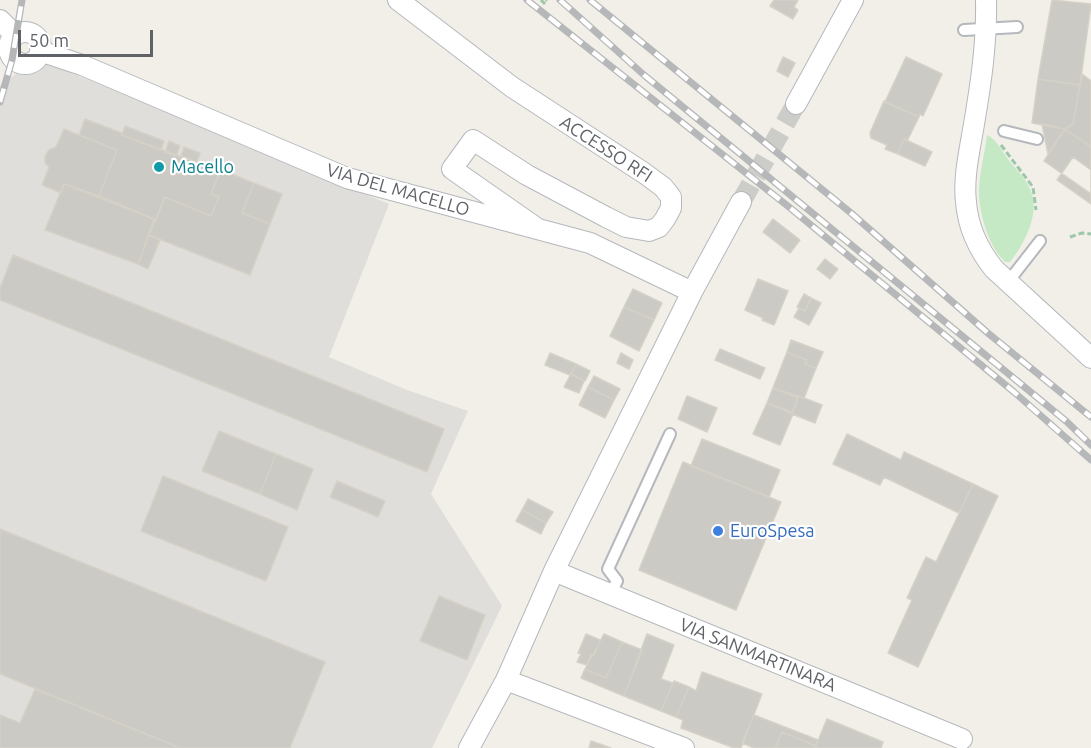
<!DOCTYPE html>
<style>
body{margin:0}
#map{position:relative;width:1091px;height:748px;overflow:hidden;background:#f1efe8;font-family:Ubuntu,sans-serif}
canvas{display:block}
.scale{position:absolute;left:18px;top:30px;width:135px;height:27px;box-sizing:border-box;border:3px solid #5f6368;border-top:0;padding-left:8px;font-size:18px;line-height:21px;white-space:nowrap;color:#5f6368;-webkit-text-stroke:4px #fff;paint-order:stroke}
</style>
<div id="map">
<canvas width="1091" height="748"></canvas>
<div class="scale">50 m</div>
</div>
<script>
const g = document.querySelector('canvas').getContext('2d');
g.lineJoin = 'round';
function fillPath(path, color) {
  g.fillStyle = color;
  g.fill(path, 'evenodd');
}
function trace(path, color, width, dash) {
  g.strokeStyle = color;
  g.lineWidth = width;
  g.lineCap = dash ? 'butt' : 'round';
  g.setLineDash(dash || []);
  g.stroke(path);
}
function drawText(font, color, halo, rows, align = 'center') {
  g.font = font + ' Ubuntu,sans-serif';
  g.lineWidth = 4.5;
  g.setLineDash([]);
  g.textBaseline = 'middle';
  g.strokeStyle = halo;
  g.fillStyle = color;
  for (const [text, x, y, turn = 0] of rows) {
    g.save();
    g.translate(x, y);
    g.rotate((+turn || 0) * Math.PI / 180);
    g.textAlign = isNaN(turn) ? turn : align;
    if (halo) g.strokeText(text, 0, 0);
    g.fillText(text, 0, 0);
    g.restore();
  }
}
const industrial = new Path2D(`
 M47 63 389 204 329 357 407 390 468 411 431 494 502 606 432 748H0V86L18 72Z`);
const green = new Path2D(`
 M987 135C997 140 1001 150 1008 159 1015 169 1025 177 1030 189 1041 212 1025 243 1010 262H1005C989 246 981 219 979 196 978 178 985 153 987 135Z`);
const building = new Path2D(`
 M774 0H798L794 7 798 10 793 19 770 6Z
 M1052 0 1091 4 1080 85 1038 79Z
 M783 57 795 63 788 77 777 71Z
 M906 57 942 74 923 116 920 114 919 117 885 102Z
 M1082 74 1091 81V147L1065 129 1073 124Z
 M1038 79 1080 85 1073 124 1065 129 1032 123Z
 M884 101 919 117 907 141 904 139 898 154 885 149 887 145 871 138 870 133Z
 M85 119 122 133V135L220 171 211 194 219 197 211 216 165 197 156 220 99 196 117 150 79 135Z
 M1042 124 1065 129 1048 154Z
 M125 126 164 141 161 150 122 135Z
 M64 129 117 150 99 196 64 184 61 193 42 185 49 167 45 163V156L49 150 56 147Z
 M1065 129 1091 147V194L1044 161Z
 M904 139 932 152 925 166 898 154Z
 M169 141 180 146 176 156 165 152Z
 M184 147 200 153 197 162 181 156Z
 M1073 157 1091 170V204L1057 180Z
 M221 170 254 183 242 213 270 224 250 275 149 235 165 197 211 216 219 197 211 194Z
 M254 183 282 194 270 224 242 213Z
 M64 184 154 219 138 264 45 230Z
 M773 219 800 240 790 253 763 232Z
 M149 235 160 240 148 269 138 264Z
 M13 255 444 429 427 472 0 300V288Z
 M825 259 838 269 830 279 817 269Z
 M758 279 788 291 774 325 762 320 763 318 745 310Z
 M633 289 662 303 654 320 624 307Z
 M804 294 811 298 805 311 797 307Z
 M811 298 821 303 809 325 794 317 799 308 805 311Z
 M624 307 654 320 639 351 610 336Z
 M791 340 823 352 816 368 805 364 807 360 787 352Z
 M720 349 765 368 760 379 715 360Z
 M787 352 807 360 805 364 816 368 804 398 773 388Z
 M550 353 576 364 570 375 545 365Z
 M621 353 633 360 629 369 617 363Z
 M576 364 590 371 585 381 571 374Z
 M571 374 584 381 579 393 564 387Z
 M594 376 620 389 614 400 588 387Z
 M588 387 614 400 605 418 579 405Z
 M773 388 798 398 792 412 767 403Z
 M687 396 717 408 707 432 678 419Z
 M799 396 822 405 815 423 792 414Z
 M767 403 793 414 780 445 753 434Z
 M219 431 276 454 260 494 202 471Z
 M847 434 901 460 904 452 973 484 959 513 884 477 880 485 833 464Z
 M702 439 780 470 769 497 691 466Z
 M276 454 313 469 297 510 260 494Z
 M683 462 781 502 736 610 639 570Z
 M163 476 288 527 266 581 141 531Z
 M337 481 385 501 378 517 330 497Z
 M973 484 998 496 918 667 888 653 912 600 907 598 926 557 936 562Z
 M528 499 553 512 546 523 522 510Z
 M522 510 546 523 541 534 516 521Z
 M0 529 325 662 290 748H180L0 674Z
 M439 596 485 615 467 660 420 641Z
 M586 634 600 640 594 656 591 654 587 665 577 662 581 654 578 653Z
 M604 634 622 642 606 678 585 669Z
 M647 634 674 645 661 679 673 683 661 711 624 696Z
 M622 642 642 650 624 696 581 678 585 669 606 678Z
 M702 672 762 694 741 748H734L681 728 683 720 676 717 689 687 696 691Z
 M674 681 689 687 676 717 661 711Z
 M35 689 180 748H0V715L20 723Z
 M754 715 818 740 816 746 782 732 775 748H754L742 743Z
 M827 719 883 742 881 748H815Z
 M782 732 816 746 815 748H775Z
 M591 741 611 748H589Z`);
const minorTunnel = new Path2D(`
 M741 202 796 104`);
const path = new Path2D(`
 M541 0 545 4
 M546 0 547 1
 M1001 145 1033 187 1036 210
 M1070 237 1082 233 1091 234`);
const service = new Path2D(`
 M964 30 1017 27
 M1004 131 1037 139
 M1008 282 1040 241
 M610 595 617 581 608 569 670 434`);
const minor = new Path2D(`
 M398 0 512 87 644 173 663 187 671 197V208L665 219 659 227 649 231 626 227 606 217 527 175 473 140 452 169 538 229
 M986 0C987 42 981 83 974 124 970 149 963 177 966 202 968 228 978 249 994 269L1091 358
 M0 20 15 35
 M9 48a16 16 0 1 1 32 0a16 16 0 1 1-32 0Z
 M40 51 82 65 347 178 590 243 692 292
 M796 104 853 0
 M554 571 962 739
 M506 680 684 748
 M469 748 506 680 554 571 692 292 741 202`);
const rail = new Path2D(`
 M527 0 789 207 1014 392 1091 460
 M560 0 644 75 1066 421 1091 445
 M590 0 851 213 989 334 1091 417
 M0 102 12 60 22 0`);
const markers = [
 [159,167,6,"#0f9aa8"],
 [718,531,6,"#3f7fe0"]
];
const streetNames = [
 ["ACCESSO RFI",606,149,33],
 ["VIA DEL MACELLO",398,190,16],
 ["VIA SANMARTINARA",758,655,22]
];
const cultureNames = [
 ["Macello",171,167]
];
const shopNames = [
 ["EuroSpesa",730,531]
];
fillPath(industrial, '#e0deda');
fillPath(green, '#c5e8c5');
fillPath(building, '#cccac5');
trace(building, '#d6d1c6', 1.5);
trace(minorTunnel, '#ccccc8', 20, [20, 10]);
trace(service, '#b5b8bc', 14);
trace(minor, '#b5b8bc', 22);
trace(path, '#9cc7a9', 3, [6, 3]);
trace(service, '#fff', 10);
trace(minor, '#fff', 20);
trace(rail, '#b6b7b8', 7);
trace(rail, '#fff', 4.5, [14]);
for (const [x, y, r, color] of markers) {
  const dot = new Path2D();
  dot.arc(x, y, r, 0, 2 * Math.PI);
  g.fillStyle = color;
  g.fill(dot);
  trace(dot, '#fff', 2);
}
drawText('18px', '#5f6368', '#fff', streetNames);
drawText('18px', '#0d838f', '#fff', cultureNames, 'left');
drawText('18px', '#366cbe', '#fff', shopNames, 'left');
</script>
